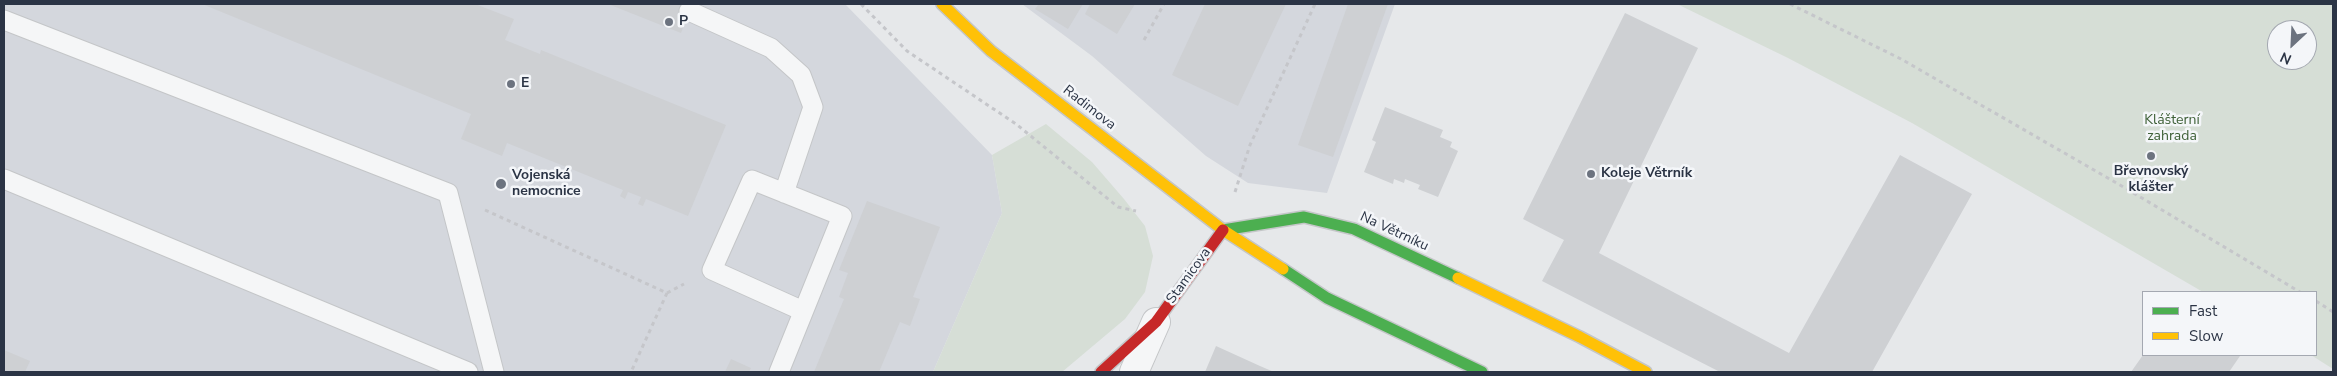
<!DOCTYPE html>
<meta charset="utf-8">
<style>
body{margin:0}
#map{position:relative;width:2337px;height:376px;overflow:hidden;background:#e6e8ea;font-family:"Nunito Sans",sans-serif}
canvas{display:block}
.frame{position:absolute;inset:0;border:5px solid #2b3445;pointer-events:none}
.legend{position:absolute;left:2142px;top:291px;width:175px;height:65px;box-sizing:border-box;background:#f4f6f9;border:1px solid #a4a8b1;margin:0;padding:6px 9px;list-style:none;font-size:15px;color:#2b3445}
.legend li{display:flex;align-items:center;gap:10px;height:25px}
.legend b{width:25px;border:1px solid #a4a8b1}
.north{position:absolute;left:2267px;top:20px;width:50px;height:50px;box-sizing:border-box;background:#f4f6f9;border:1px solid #a4a8b1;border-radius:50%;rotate:205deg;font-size:14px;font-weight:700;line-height:20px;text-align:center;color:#2b3445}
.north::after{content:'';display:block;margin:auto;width:18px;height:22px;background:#6c737f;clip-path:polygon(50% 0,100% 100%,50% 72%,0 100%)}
</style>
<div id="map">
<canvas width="2337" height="376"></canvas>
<div class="frame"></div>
<ul class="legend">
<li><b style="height:6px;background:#4caf50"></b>Fast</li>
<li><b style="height:6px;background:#ffc107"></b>Slow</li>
</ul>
<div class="north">N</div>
</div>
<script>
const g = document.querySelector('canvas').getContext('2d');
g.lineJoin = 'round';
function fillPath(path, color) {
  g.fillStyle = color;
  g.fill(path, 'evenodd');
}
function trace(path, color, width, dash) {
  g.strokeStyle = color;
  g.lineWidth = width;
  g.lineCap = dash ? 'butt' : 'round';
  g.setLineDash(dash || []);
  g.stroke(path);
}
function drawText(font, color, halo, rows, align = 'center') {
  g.font = font + ' "Nunito Sans",sans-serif';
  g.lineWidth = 5;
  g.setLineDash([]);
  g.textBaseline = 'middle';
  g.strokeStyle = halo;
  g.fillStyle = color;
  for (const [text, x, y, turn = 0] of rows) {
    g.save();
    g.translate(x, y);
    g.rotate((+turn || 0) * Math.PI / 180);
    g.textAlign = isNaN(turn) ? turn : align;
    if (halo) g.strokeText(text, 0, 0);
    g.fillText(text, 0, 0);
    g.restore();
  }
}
const built = new Path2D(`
 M4 4H845L992 155 1002 213 933 372H4Z
 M1022 4H1395L1327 193 1248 183 1206 156 1092 56Z`);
const green = new Path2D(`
 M1677 4H2333V369L2311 355H2316V292H2203L1912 123 1788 58ZM2277 30H2307V60H2277Z
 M1046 124 1092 162 1124 199 1145 226 1153 256 1145 292 1125 319 1062 372H933L1002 213 992 155Z`);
const building = new Path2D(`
 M202 4H475L514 19 505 40 540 54 541 50 726 125 688 216 646 199 643 206 638 204 641 197 628 192 625 199 620 196 623 190 507 143 502 156 461 139 471 114Z
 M608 4H692L681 33Z
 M1039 4H1083L1068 29 1035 9Z
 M1090 4H1135L1117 34 1085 14Z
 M1205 4H1286L1238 106 1172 75Z
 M1348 4H1388L1333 157 1298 145Z
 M1625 13 1698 48 1599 253 1789 353 1900 155 1972 194 1872 372H1720L1542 281 1564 240 1523 219Z
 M1385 107 1443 130 1440 137 1452 142 1450 147 1458 151 1438 197 1418 189 1420 185 1405 179 1404 183 1394 179 1393 184 1364 172 1376 142 1372 140Z
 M867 201 940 227 913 297 920 299 910 326 900 322 879 372H814L844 299 839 297 848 273 839 270Z
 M1216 346 1260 366 1274 372H1205Z
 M4 350 30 361 25 372H4Z
 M2143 355H2238L2240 356 2229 372H2131Z
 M731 359 751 368 749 372H725Z`);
const path = new Path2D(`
 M861 4 907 51 1016 124 1118 207 1136 211
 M1790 4 1901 59 2120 185 2300 292
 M1144 40 1164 4
 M1235 192 1250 145 1315 4
 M485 210 667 293 631 372
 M667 293 684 284
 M2316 301 2333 312`);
const lane = new Path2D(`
 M689 11 771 48 801 75 813 107 784 193
 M4 20 448 193 494 372
 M4 179 468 372
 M779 372 842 216 752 180 712 270 803 311`);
const street = new Path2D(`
 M1134 372 1156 322`);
const fast = new Path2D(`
 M1223 230 1304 217 1354 229 1458 278
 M1283 269 1327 298 1482 372`);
const slow = new Path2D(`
 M942 4 991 51 1223 230 1283 269
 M1458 278 1580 337 1646 372`);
const jam = new Path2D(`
 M1101 372 1156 322 1223 230`);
const markers = [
 [669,22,5,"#6c737f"],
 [511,84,5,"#6c737f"],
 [2151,156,5,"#6c737f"],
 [1591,174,5,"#6c737f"],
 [501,184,6,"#6c737f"]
];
const poiNames = [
 ["P",679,22],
 ["E",521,84],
 ["Břevnovský",2151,172,"center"],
 ["klášter",2151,188,"center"],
 ["Koleje Větrník",1601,174],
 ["Vojenská",512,176],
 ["nemocnice",512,192]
];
const streetNames = [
 ["Radimova",1089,108,38],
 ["Na Větrníku",1394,232,25],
 ["Stamicova",1189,276,-54]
];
const parkNames = [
 ["Klášterní",2172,121],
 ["zahrada",2172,137]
];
fillPath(built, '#d4d7dd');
fillPath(green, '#d6ded6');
fillPath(building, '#ced0d3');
trace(lane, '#c4c6c8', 21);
trace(street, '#c4c6c8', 30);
trace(fast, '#c4c6c8', 14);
trace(slow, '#c4c6c8', 14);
trace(jam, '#c4c6c8', 14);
trace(path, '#c5c6ca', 3, [4, 4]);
trace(lane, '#f5f6f7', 19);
trace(street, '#f5f6f7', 28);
trace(fast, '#4caf50', 11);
trace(slow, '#ffc107', 11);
trace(jam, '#c62828', 11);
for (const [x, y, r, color] of markers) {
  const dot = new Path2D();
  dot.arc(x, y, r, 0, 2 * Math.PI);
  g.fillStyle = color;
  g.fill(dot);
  trace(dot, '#f4f6f9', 2);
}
drawText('bold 14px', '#2b3445', '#f4f6f9', poiNames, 'left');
drawText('14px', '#2b3445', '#f4f6f9', streetNames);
drawText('14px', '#3f6138', '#f4f6f9', parkNames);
</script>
